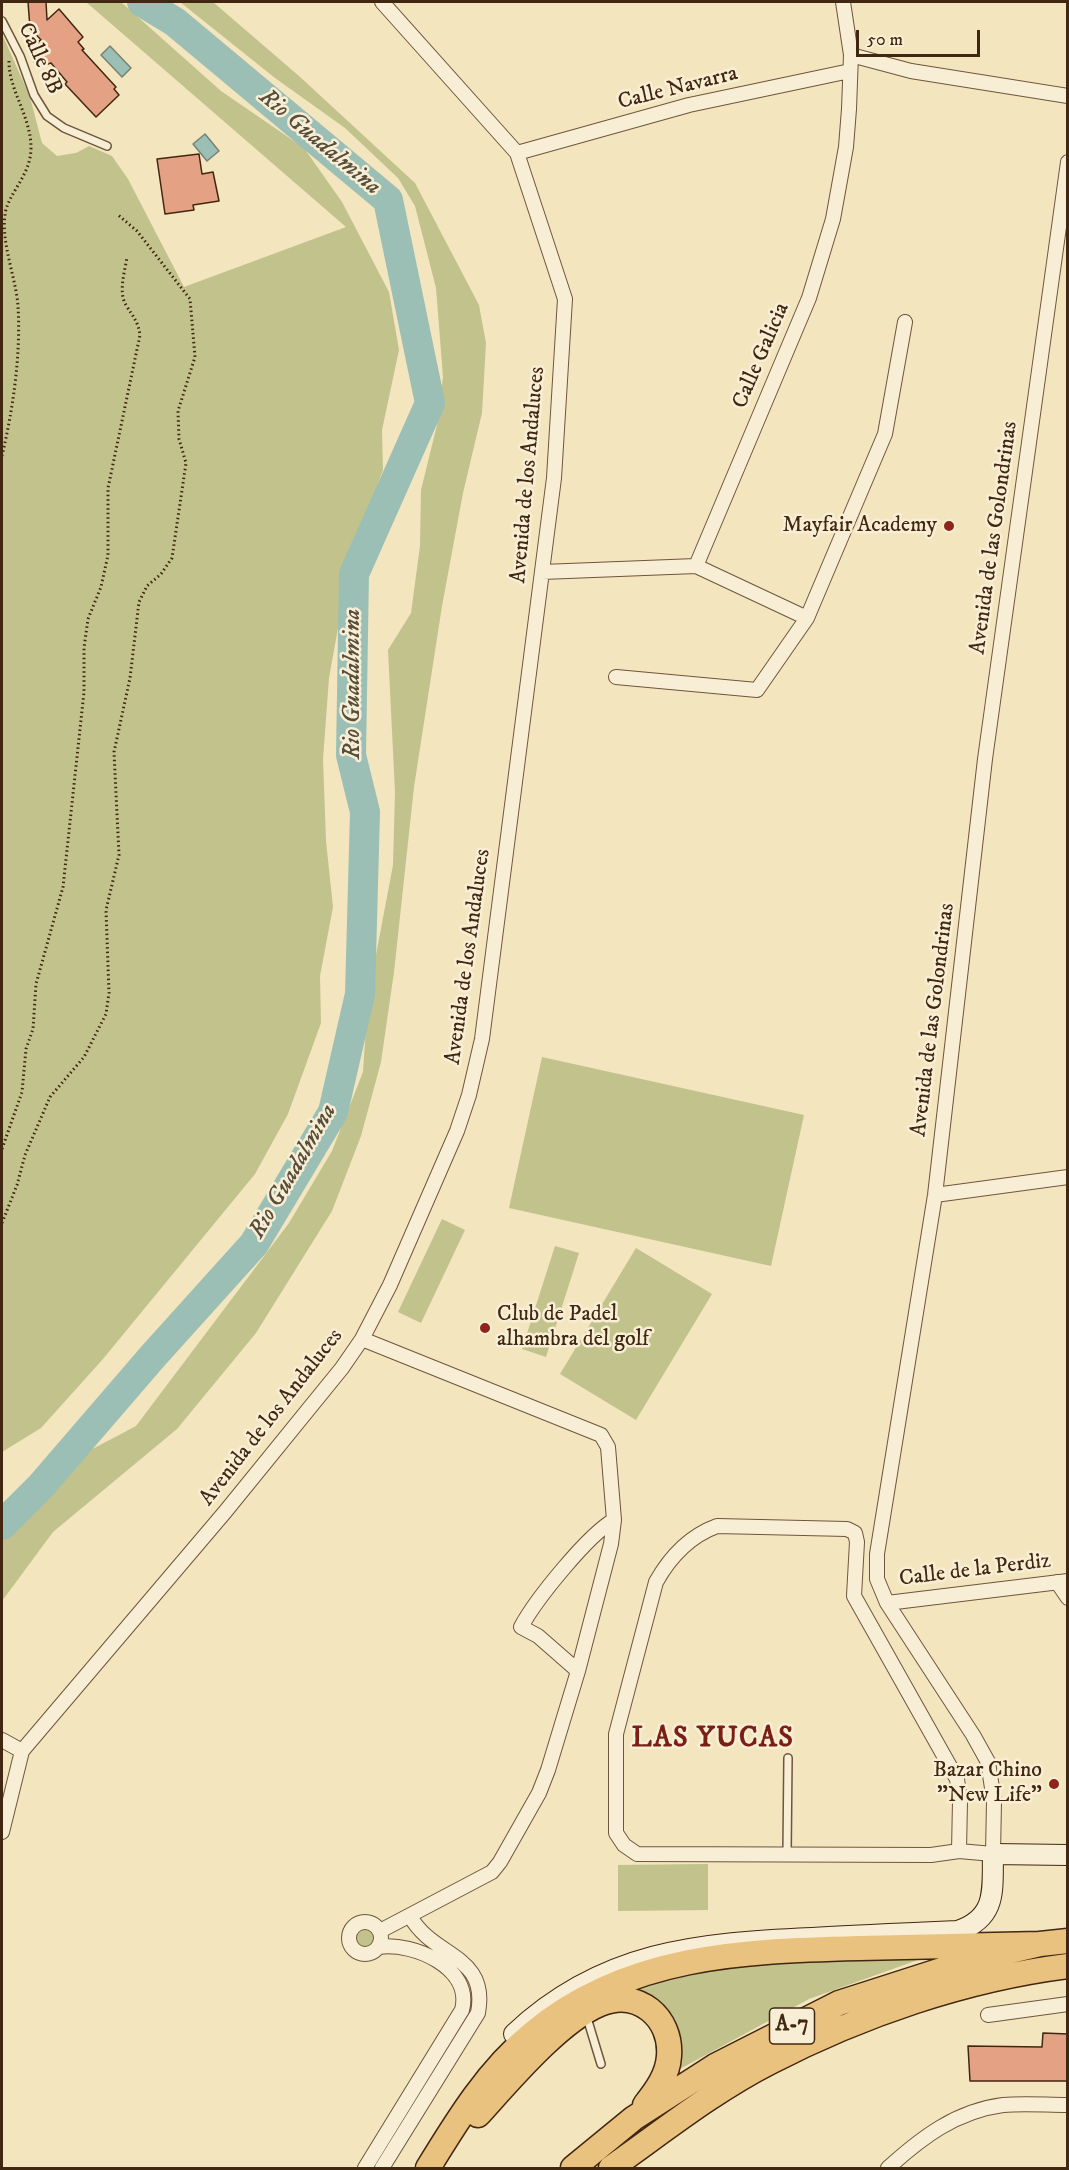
<!DOCTYPE html>
<style>
body{margin:0}
#map{position:relative;width:1069px;height:2170px;overflow:hidden;background:#f3e5be;font-family:"IM FELL DW Pica",serif}
canvas{display:block}
.frame{position:absolute;inset:0;border:3px solid #412711;pointer-events:none}
.scale{position:absolute;left:856px;top:30px;width:124px;height:27px;box-sizing:border-box;border:3px solid #412711;border-top:0;padding-left:8px;font-size:18px;line-height:21px;white-space:nowrap;color:#412711;-webkit-text-stroke:4px #f7eed5;paint-order:stroke}
</style>
<div id="map">
<canvas width="1069" height="2170"></canvas>
<div class="frame"></div>
<div class="scale">50 m</div>
</div>
<script>
const g = document.querySelector('canvas').getContext('2d');
g.lineJoin = 'round';
function fillPath(path, color) {
  g.fillStyle = color;
  g.fill(path, 'evenodd');
}
function trace(path, color, width, dash) {
  g.strokeStyle = color;
  g.lineWidth = width;
  g.lineCap = dash ? 'butt' : 'round';
  g.setLineDash(dash || []);
  g.stroke(path);
}
function drawText(font, color, halo, rows, align = 'center') {
  g.font = font + ' "IM FELL DW Pica",serif';
  g.lineWidth = 5;
  g.setLineDash([]);
  g.textBaseline = 'middle';
  g.strokeStyle = halo;
  g.fillStyle = color;
  for (const [text, x, y, turn = 0] of rows) {
    g.save();
    g.translate(x, y);
    g.rotate((+turn || 0) * Math.PI / 180);
    g.textAlign = isNaN(turn) ? turn : align;
    if (halo) g.strokeText(text, 0, 0);
    g.fillText(text, 0, 0);
    g.restore();
  }
}
const green = new Path2D(`
 M86 2H121L221 91 304 148 342 202 389 292 399 350 382 430 383 470 360 532 344 595 329 678 323 759 326 841 333 907 320 976 321 1023 288 1114 255 1174 103 1359 41 1428 2 1452V34L30 97 42 143 57 156 76 153 89 146 112 156 128 179 184 287 346 227Z
 M180 2H213L299 76 415 183 479 305 486 343 482 413 463 493 442 606 414 787 394 972 381 1062 361 1136 332 1211 256 1333 177 1429 53 1532 2 1601V1532L20 1504 45 1474 136 1426 289 1223 332 1151 363 1072 368 997 393 865 395 792 388 650 411 613 420 546 421 490 437 425 443 377 436 288 415 206 398 178 345 128 275 78Z
 M542 1057 804 1115 771 1266 509 1208Z
 M442 1219 465 1230 421 1323 398 1312Z
 M555 1246 579 1253 546 1357 522 1349Z
 M636 1248 712 1294 636 1420 560 1374Z
 M708 1864V1910L618 1911V1865Z
 M354 1938a10 10 0 1 1 20 0a10 10 0 1 1-20 0Z
 M929 1956 809 1999 678 2070C688 2024 674 2009 634 1989L671 1974 737 1959Z`);
const water = new Path2D(`
 M110 46 131 68 122 77 101 55Z
 M205 134 219 151 207 161 193 144Z`);
const river = new Path2D(`
 M2 1525 41 1486 153 1356 254 1244 333 1112 360 994 365 812 351 755 354 574 430 403 388 200 175 22 142 2`);
const building = new Path2D(`
 M28 2H46L47 20 59 9 83 37 78 42 84 49 82 50 116 87 114 89 119 95 96 117 65 84 67 82 51 63 42 66 34 62 33 55 36 43 41 40 30 28Z
 M199 154 202 174 213 172 219 201 193 205 194 210 165 214 157 159Z
 M1043 2033 1068 2034V2081H970L968 2046 1042 2047Z`);
const path = new Path2D(`
 M2 456C13 409 21 355 18 306 16 278 1 243 5 215 7 194 31 176 31 148 31 116 8 89 9 60
 M2 1149 22 1092 26 1049 33 1029 36 984 63 887 84 692V648L88 619 101 587 108 555V488L140 335C138 321 133 317 126 305 118 292 125 271 127 257
 M2 1223 17 1185 25 1155 50 1097 84 1057 106 1014 109 993 106 910 119 855 114 752 130 678 139 602 147 586 161 574 172 558 186 463 179 439 178 411 195 357 190 299 137 231 117 214`);
const lane = new Path2D(`
 M2 21 20 56 34 95 47 116 64 128 107 146
 M787 1853 788 1758
 M582 2020 588 2021 601 2064`);
const street = new Path2D(`
 M851 55 911 71 1068 96
 M517 153 689 105 850 71
 M542 572 696 566 809 298 833 219 846 147 849 109 851 55 843 2
 M807 618 885 434 905 322
 M616 677 757 690 807 618 696 566
 M935 1195 1068 1177
 M362 1339 601 1435 608 1447 614 1520 611 1544 578 1671 548 1770 539 1793 500 1862 492 1872 380 1931
 M1057 1582 1068 1598
 M887 1603 1068 1581
 M578 1671 538 1636 521 1627C536 1599 588 1535 614 1520
 M2 1740 22 1751
 M2 1832 22 1751 225 1512 342 1368 362 1339 390 1285 457 1131 469 1095 482 1039 554 478 565 299 517 153 382 2
 M959 1851 960 1801 957 1779 854 1596 857 1542 855 1533 847 1529 717 1526C690 1536 670 1557 656 1582L616 1734V1833L624 1845 637 1854 931 1855 959 1851 993 1854 994 1801 988 1762 973 1735 887 1603 877 1579V1554L935 1195 985 759 1068 162
 M349 1938a16 16 0 1 1 32 0a16 16 0 1 1-32 0Z
 M988 2015 1068 2004
 M365 2168 462 2010C473 1968 414 1942 379 1947
 M382 2168 478 2013C489 1954 433 1958 410 1916
 M888 2168C921 2138 956 2111 1003 2105 1024 2103 1046 2105 1068 2105`);
const secondary = new Path2D(`
 M514 2034C602 1951 698 1943 812 1938 861 1935 910 1933 958 1931 998 1917 992 1889 993 1854L1068 1855`);
const highway = new Path2D(`
 M478 2115C508 2082 559 2021 600 2004 638 1988 672 2018 669 2056 668 2075 656 2091 645 2105
 M428 2168C458 2119 488 2070 533 2033 627 1955 743 1951 859 1948 919 1947 980 1945 1040 1944
 M573 2168 634 2118 715 2066 839 2003 976 1959 1040 1944 1068 1941
 M611 2168C662 2132 713 2091 770 2062 861 2015 965 1979 1068 1966`);
const markers = [
 [949,526,6,"#8f2418"],
 [485,1328,6,"#8f2418"],
 [1054,1784,6,"#8f2418"]
];
const shields = [
 [792,2026,45]
];
const shieldNames = [
 ["A-7",792,2026]
];
const streetNames = [
 ["Calle 8B",39,59,65],
 ["Calle Navarra",678,89,-14],
 ["Calle Galicia",762,356,-67],
 ["Avenida de los Andaluces",529,475,-85],
 ["Avenida de las Golondrinas",995,538,-82],
 ["Avenida de los Andaluces",469,957,-82],
 ["Avenida de las Golondrinas",934,1020,-83],
 ["Avenida de los Andaluces",272,1418,-52],
 ["Calle de la Perdiz",975,1571,-7]
];
const poiNames = [
 ["Mayfair Academy",937,526],
 ["Club de Padel",497,1315,"left"],
 ["alhambra del golf",497,1340,"left"],
 ["Bazar Chino",1042,1771],
 ["\"New Life\"",1042,1796]
];
const waterNames = [
 ["Rio Guadalmina",319,143,40],
 ["Rio Guadalmina",354,684,-90],
 ["Rio Guadalmina",294,1172,-60]
];
const districtNames = [
 ["LAS YUCAS",713,1740]
];
fillPath(green, '#c2c28c');
fillPath(water, '#9bbfb4');
trace(water, '#778273', 1.5);
trace(river, '#9bbfb4', 30);
fillPath(building, '#e5a183');
trace(building, '#412711', 1.5);
trace(lane, '#6e563c', 10);
trace(street, '#6e563c', 16);
trace(secondary, '#412711', 22);
trace(highway, '#412711', 27);
trace(path, '#412711', 3, [1.5, 3]);
trace(lane, '#f7eed5', 7);
trace(street, '#f7eed5', 14);
trace(secondary, '#f7eed5', 20);
trace(highway, '#eac27f', 24);
for (const [x, y, r, color] of markers) {
  const dot = new Path2D();
  dot.arc(x, y, r, 0, 2 * Math.PI);
  g.fillStyle = color;
  g.fill(dot);
  trace(dot, '#f7eed5', 2);
}
for (const [x, y, w] of shields) {
  const box = new Path2D();
  box.roundRect(x - w / 2, y - 18, w, 36, 4.5);
  g.fillStyle = '#f7eed5';
  g.fill(box);
  trace(box, '#412711', 1.5);
}
drawText('bold 21px', '#412711', null, shieldNames);
drawText('22px', '#412711', '#f7eed5', streetNames);
drawText('22px', '#412711', '#f7eed5', poiNames, 'right');
drawText('italic 24px', '#584d3a', '#f7eed5', waterNames);
g.letterSpacing = '1.5px';
drawText('bold 28px', '#7a1f14', '#f7eed5', districtNames);
g.letterSpacing = '0px';
</script>
